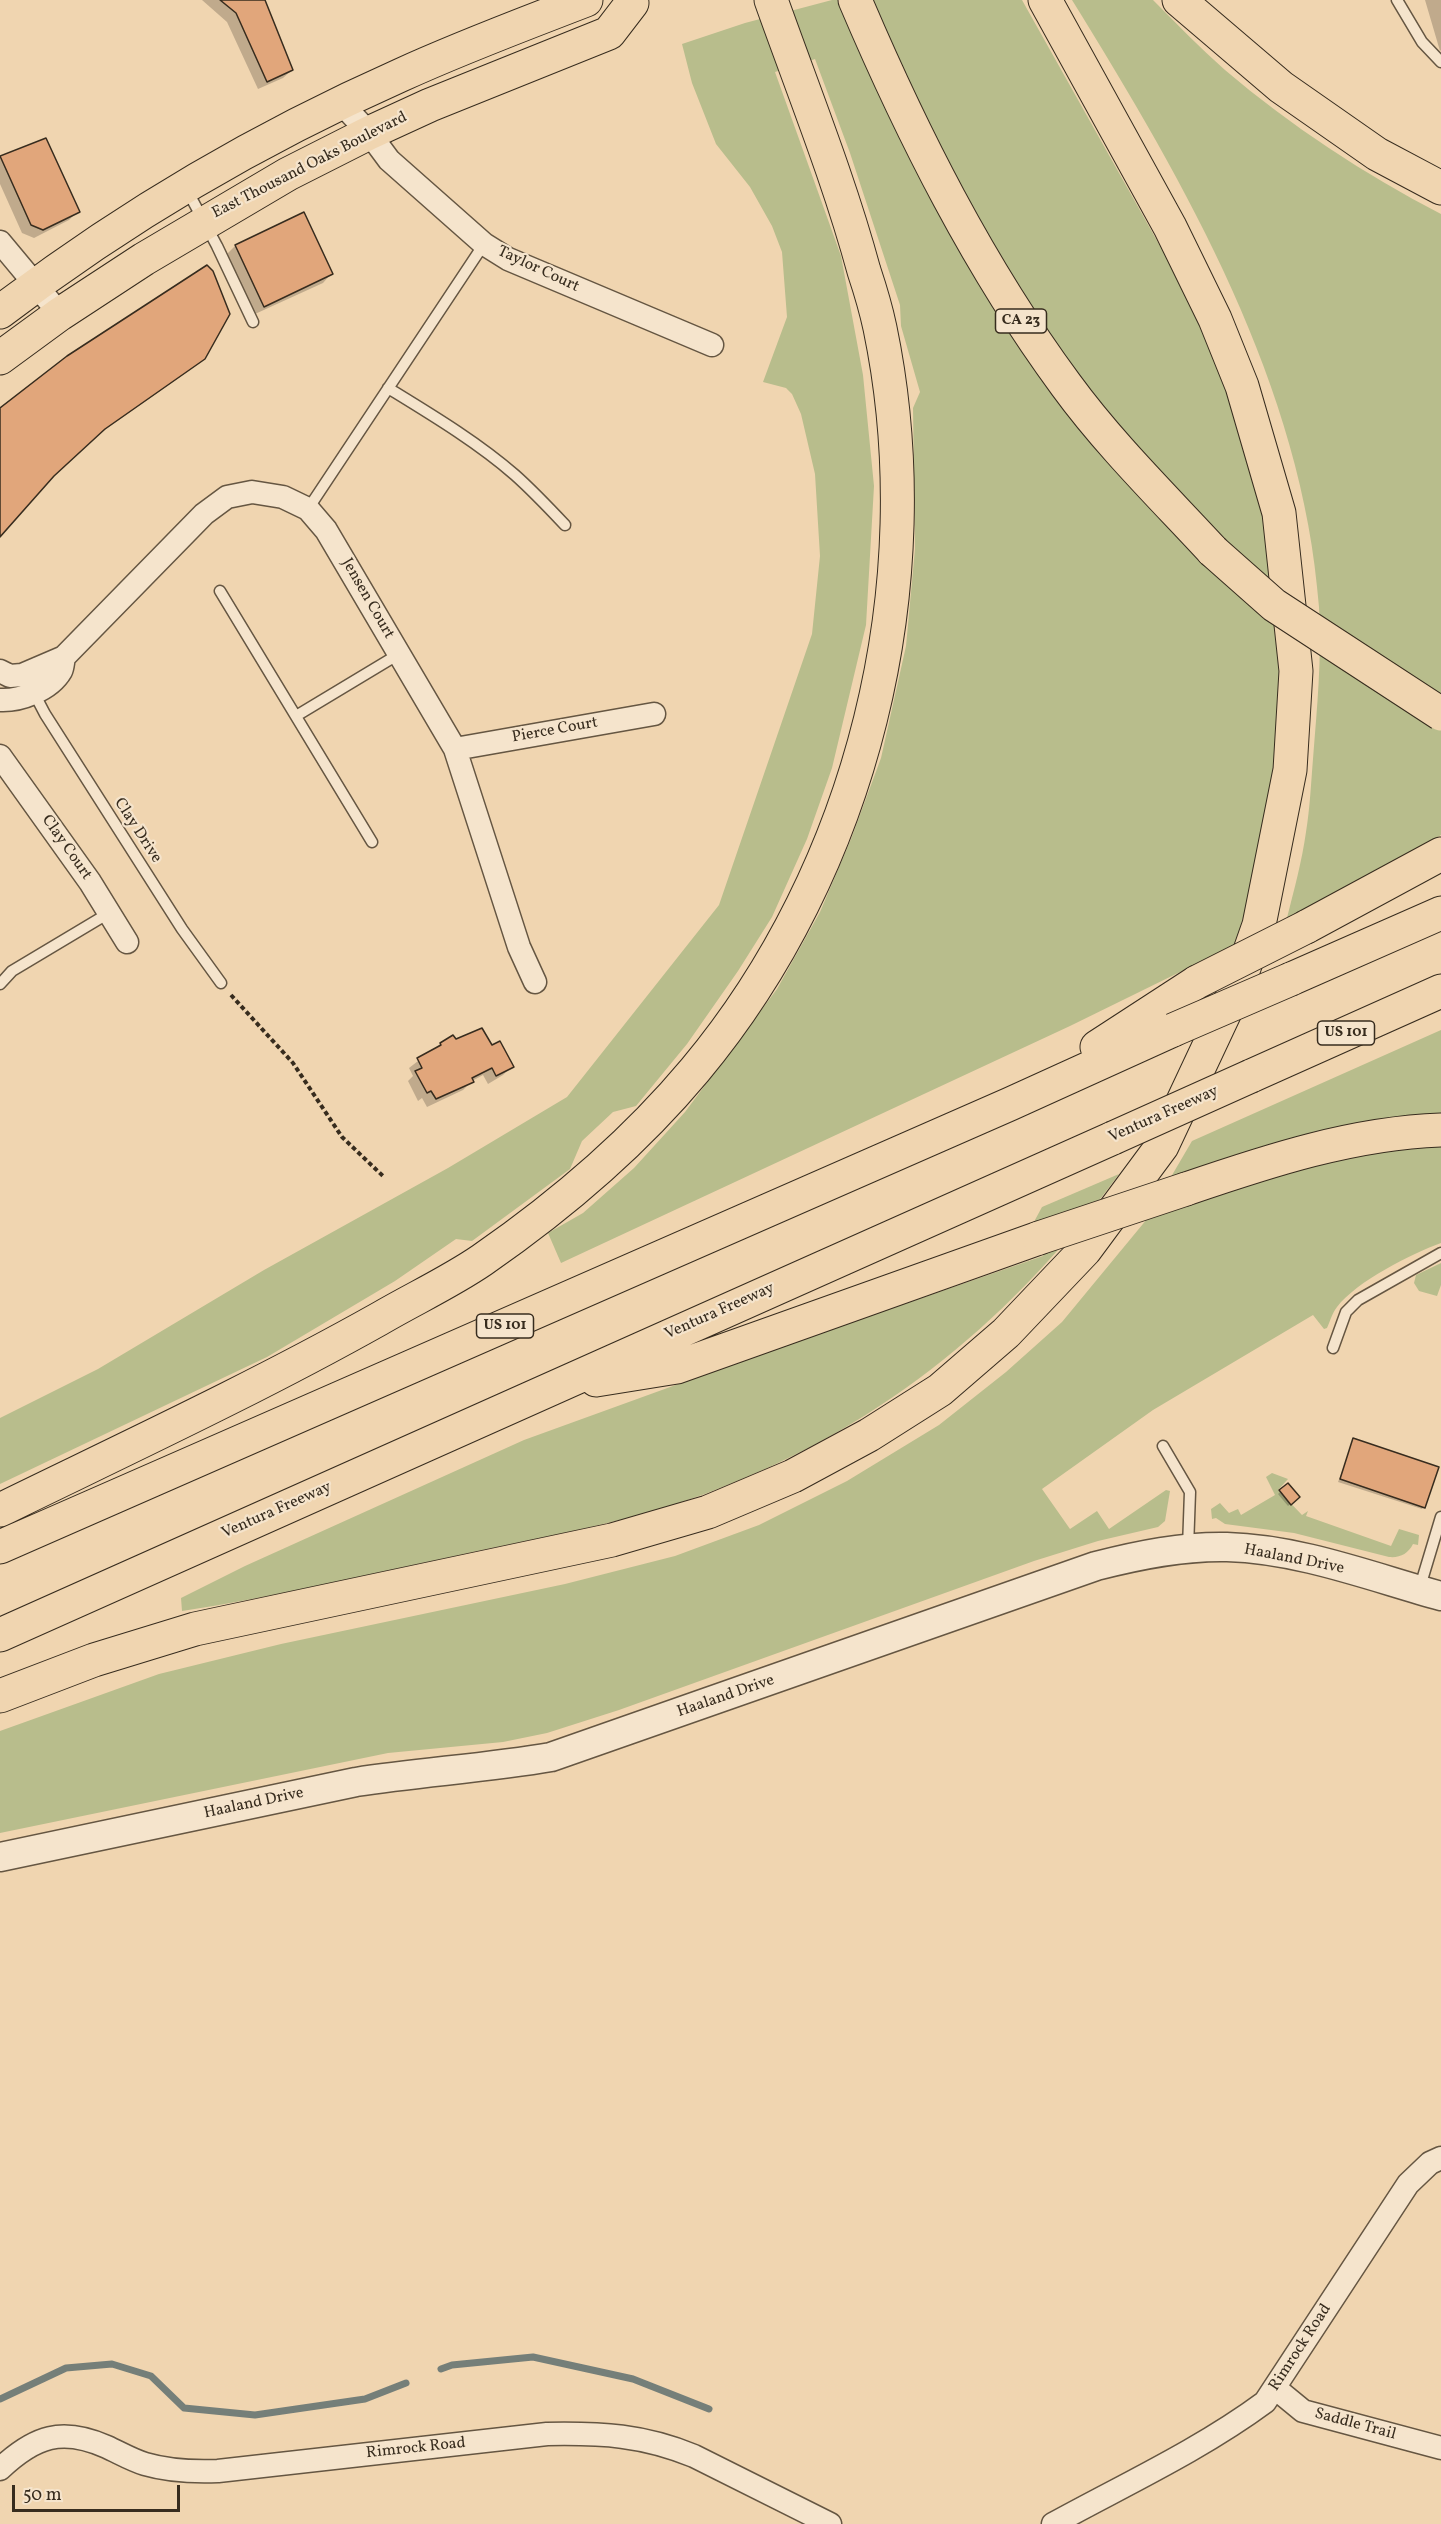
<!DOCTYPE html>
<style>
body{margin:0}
#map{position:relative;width:1441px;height:2524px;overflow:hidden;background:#f0d5b0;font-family:Vollkorn,serif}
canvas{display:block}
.scale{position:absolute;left:12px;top:2485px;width:168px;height:27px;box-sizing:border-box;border:3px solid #372c1e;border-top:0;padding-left:8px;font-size:18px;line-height:21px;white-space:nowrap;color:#372c1e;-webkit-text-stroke:4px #f5e4cc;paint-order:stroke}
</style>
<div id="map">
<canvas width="1441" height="2524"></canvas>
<div class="scale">50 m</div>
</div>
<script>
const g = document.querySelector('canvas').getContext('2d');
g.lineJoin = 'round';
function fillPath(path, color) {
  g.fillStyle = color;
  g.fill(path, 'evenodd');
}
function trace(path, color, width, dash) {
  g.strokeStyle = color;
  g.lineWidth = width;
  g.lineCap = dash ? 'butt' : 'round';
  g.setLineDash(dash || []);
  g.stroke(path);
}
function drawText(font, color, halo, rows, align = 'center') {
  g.font = font + ' Vollkorn,serif';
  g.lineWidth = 4.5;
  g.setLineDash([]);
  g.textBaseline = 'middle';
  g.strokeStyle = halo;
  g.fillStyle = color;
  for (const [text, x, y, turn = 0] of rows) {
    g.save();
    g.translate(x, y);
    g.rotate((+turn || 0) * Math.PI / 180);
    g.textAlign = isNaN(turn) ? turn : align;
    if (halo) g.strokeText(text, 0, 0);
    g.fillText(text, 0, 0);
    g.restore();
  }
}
const green = new Path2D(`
 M832 0H1022L1192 303 1227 387 1258 483 1273 571 1275 637 1280 671 1274 762 1261 857 1235 945 1070 1026 561 1263 548 1233 583 1213 634 1168 685 1112 777 989 820 912 851 839 881 758 906 646 915 549 913 408 920 392 901 326 900 305 850 153 815 59 775 72 841 256 863 375 874 486 866 625 832 768 807 839 772 917 738 971 687 1044 636 1106 613 1112 582 1141 570 1169 472 1241 456 1239 395 1281 267 1357 0 1484V1418L98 1369 264 1270 448 1168 567 1097 719 905 812 634 820 556 815 474 801 414 792 394 786 388 763 382 787 317 782 252 772 226 750 187 716 144 692 83 682 44 745 23Z
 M1072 0H1153C1176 23 1200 48 1225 70 1291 126 1364 174 1441 214V835L1374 874 1287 918C1294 890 1302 861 1306 832 1310 808 1311 783 1313 759 1317 708 1322 658 1319 607 1303 387 1186 184 1072 0Z
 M1441 1030V1120L1168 1182 1192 1141Z
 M1441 1145V1243C1411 1254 1357 1281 1337 1307 1332 1313 1330 1322 1327 1328L1324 1329 1313 1315 1153 1410 1042 1489 1070 1529 1097 1511 1109 1529 1166 1490 1170 1491 1165 1521 1158 1527 1098 1541 1034 1561 619 1710 547 1733 503 1742 388 1753 0 1833V1731L159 1674 281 1644 565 1584 675 1556 759 1525 847 1481 939 1425 1006 1372 1062 1322 1147 1219 1274 1176 1368 1154Z
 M1119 1174C1014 1317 887 1423 720 1488 636 1522 544 1536 455 1556 364 1575 274 1597 182 1611L181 1598 245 1566 524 1440 786 1345 1043 1256 1054 1222 1029 1231 1042 1207Z
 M1441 1263V1285L1437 1296 1419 1291 1414 1283 1416 1275Z
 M1272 1473 1288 1479 1278 1490 1302 1515 1308 1511 1306 1516 1391 1546 1399 1529 1419 1535 1418 1545 1413 1544C1408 1554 1400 1558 1389 1557L1294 1533 1225 1524 1216 1518 1212 1519 1211 1509 1220 1503 1229 1513 1238 1509 1241 1515 1275 1495 1266 1477Z`);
const shadow = new Path2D(`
 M202 0H264L292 70 283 78 258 89 227 22Z
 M1425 0H1441V50L1440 51Z
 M45 140 78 211 69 220 34 238 22 233 0 184V158Z
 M235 246 331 274 323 283 255 314 227 254Z
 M204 358 194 367 95 437 49 479 0 535V410Z
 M455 1041 491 1047 512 1066 503 1075 488 1084 483 1075 472 1081 463 1090 427 1107 422 1098 418 1101 408 1081 413 1076 409 1068 440 1044Z
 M1354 1440 1424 1507 1422 1509 1338 1482Z
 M1288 1485 1298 1497 1288 1506 1278 1494Z`);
const stream = new Path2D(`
 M441 2369 452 2365 533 2357 633 2379 709 2409
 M0 2399 66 2368 112 2364 151 2376 184 2408 255 2415 365 2399 406 2383`);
const building = new Path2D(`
 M220 0H265L293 70 267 82 236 13Z
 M46 138 80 212 43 230 31 225 0 156Z
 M304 212 333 274 264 307 235 245Z
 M207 265 213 271 230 314 205 359 105 429 54 476 0 537V408L67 356Z
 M482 1028 492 1045 500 1041 514 1067 496 1076 492 1068 472 1078 474 1082 436 1099 431 1091 427 1093 415 1071 422 1068 417 1058 441 1045 440 1043 453 1035 456 1039Z
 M1353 1438 1439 1467 1425 1508 1340 1479Z
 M1288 1483 1300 1497 1291 1505 1279 1490Z`);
const path = new Path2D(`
 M231 995 293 1063 342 1137 384 1177`);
const service = new Path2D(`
 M1397 0 1422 42 1441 62
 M187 190 217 246 253 322
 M388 388C432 415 477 442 515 475 533 491 549 508 565 525
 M308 509 484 244
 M220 591 372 842
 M34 693 45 714 182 929 221 983
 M296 716 399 654
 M0 984 12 971 109 913
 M1333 1348 1346 1312 1358 1300 1441 1253
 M1163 1446 1190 1492 1188 1548
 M1419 1590 1441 1517`);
const minor = new Path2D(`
 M342 104 369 133 389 160 484 244 508 259 712 345
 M0 242 60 314
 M0 671 10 676 22 675 64 657 204 514 227 497 252 492 283 497 308 509 326 530 455 749 519 947 535 982
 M0 700C20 701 50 690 61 671 63 667 63 661 64 657
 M455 749 654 714
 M0 756 90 882 127 942
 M1275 2388 1303 2411 1441 2448
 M0 2469C35 2436 62 2427 107 2447 120 2453 132 2460 145 2464 169 2471 193 2472 218 2471L547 2434C602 2433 643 2435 694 2456L830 2524
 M1053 2524C1124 2485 1200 2450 1265 2402L1408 2184 1430 2163 1441 2158`);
const tertiary = new Path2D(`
 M0 1857 356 1782C421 1772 487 1768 551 1757L1096 1566C1139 1555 1183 1546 1227 1547 1300 1549 1372 1577 1441 1596`);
const primary = new Path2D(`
 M0 312C123 218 259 138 401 75 462 47 524 24 586 0
 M0 358 60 314 144 259 288 174 369 133 430 105 609 33 632 3`);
const motorway = new Path2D(`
 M855 0C912 134 979 267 1066 385 1109 444 1163 497 1213 551
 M1179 0 1281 87 1377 154 1441 188
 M1306 927 1441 854
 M1291 979 1441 913
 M1097 1047 1197 982
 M1251 1076 1441 991
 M1186 1189C1268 1161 1353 1133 1441 1130
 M596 1380 677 1367 1039 1238
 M0 1510C127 1448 256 1388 379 1319 413 1299 450 1282 482 1260 560 1206 634 1143 695 1070 863 869 933 584 880 328 876 309 870 289 864 271 839 179 803 90 771 0
 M0 1547 1010 1104 1173 1030
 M0 1635 1113 1138
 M0 1696 94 1660 195 1629 612 1540 708 1512 793 1476 869 1435 940 1390 1006 1333 1085 1250 1162 1146 1239 982 1259 925 1290 770 1296 671 1279 513 1242 386 1215 319 1170 227 1045 0`);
const motorwayBridge = new Path2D(`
 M1213 551 1274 605 1441 714
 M1197 982 1306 927
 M1173 1030 1291 979
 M1113 1138 1251 1076
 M1039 1238 1186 1189`);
const shields = [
 [1021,321,51],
 [1346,1033,57],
 [505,1326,57]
];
const shieldNames = [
 ["CA 23",1021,321],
 ["US 101",1346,1033],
 ["US 101",505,1326]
];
const streetNames = [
 ["East Thousand Oaks Boulevard",310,166,-27],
 ["Taylor Court",538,270,25],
 ["Jensen Court",367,599,60],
 ["Pierce Court",555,731,-10],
 ["Clay Drive",137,831,57],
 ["Clay Court",66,848,55],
 ["Ventura Freeway",1164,1115,-24],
 ["Ventura Freeway",720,1312,-24],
 ["Ventura Freeway",277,1511,-24],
 ["Haaland Drive",1294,1560,11],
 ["Haaland Drive",726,1697,-19],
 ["Haaland Drive",254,1804,-12],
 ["Rimrock Road",1301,2348,-57],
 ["Saddle Trail",1355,2425,15],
 ["Rimrock Road",416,2449,-6]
];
fillPath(green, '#b8bd8c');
fillPath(shadow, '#0003');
trace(stream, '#757f79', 7);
fillPath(building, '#e1a67b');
trace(building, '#372c1e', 1.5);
trace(service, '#655642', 13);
trace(minor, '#655642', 25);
trace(tertiary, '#655642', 31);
trace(primary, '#372c1e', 35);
trace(motorway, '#372c1e', 35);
trace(path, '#372c1e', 4, [4.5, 3]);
trace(service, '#f5e4cc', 10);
trace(minor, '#f5e4cc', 22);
trace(tertiary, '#f5e4cc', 28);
trace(primary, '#f0d5b0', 33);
trace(motorway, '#f0d5b0', 33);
trace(motorwayBridge, '#372c1e', 35, []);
trace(motorwayBridge, '#f0d5b0', 33);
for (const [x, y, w] of shields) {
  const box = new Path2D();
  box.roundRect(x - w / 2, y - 12, w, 24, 4.5);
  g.fillStyle = '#f5e4cc';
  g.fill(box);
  trace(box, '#372c1e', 1.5);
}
drawText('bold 15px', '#372c1e', null, shieldNames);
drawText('16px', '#372c1e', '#f5e4cc', streetNames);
</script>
